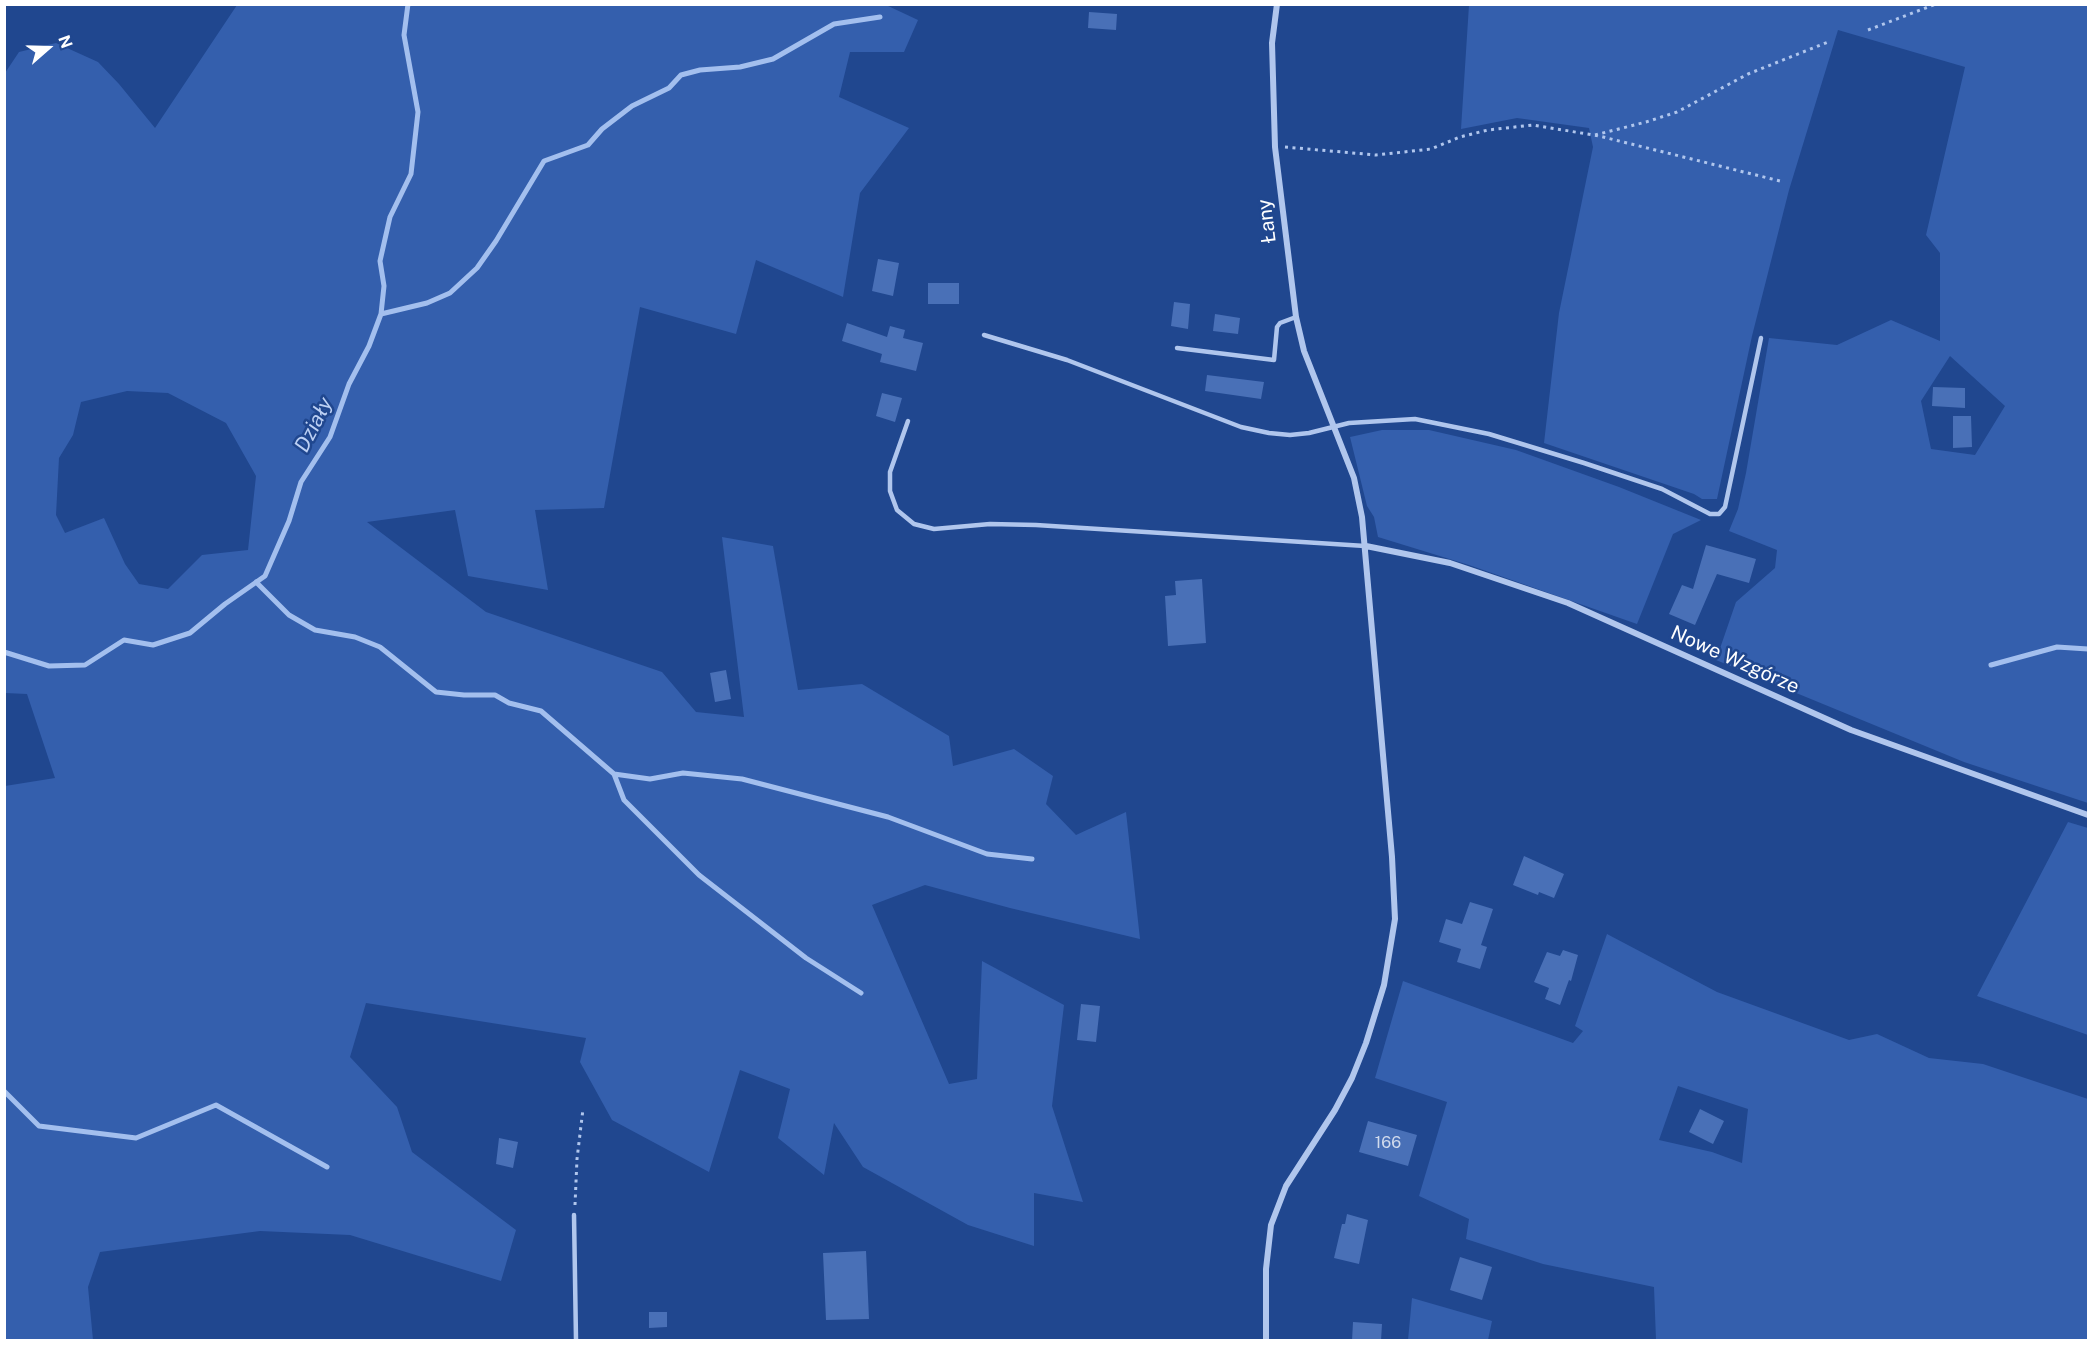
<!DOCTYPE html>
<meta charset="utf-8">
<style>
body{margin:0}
#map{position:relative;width:2093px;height:1345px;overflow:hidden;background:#20478f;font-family:"Public Sans",sans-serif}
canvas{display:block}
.frame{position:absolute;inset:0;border:6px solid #fff;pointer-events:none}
.north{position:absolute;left:18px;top:18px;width:60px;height:60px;-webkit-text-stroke:4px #20478f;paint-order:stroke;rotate:70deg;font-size:16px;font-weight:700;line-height:24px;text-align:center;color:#fff}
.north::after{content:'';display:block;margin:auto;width:21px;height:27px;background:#fff;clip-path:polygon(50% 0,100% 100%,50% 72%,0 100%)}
</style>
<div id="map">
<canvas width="2093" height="1345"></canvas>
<div class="frame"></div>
<div class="north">N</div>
</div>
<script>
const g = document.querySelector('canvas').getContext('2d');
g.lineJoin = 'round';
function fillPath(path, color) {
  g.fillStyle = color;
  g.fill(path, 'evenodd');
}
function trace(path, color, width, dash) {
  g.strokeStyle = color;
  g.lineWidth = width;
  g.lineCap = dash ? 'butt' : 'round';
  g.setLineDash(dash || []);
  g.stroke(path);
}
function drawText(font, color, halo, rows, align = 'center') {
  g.font = font + ' "Public Sans",sans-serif';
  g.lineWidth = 5;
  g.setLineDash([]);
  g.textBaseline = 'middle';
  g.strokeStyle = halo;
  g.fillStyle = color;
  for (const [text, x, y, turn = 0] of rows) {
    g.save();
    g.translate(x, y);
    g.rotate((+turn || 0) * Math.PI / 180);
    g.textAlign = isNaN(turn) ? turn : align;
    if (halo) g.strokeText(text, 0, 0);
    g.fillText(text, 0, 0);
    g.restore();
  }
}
const green = new Path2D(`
 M886 5 918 20 904 52H850L839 97 909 128 860 193 843 297 756 260 736 334 640 307 604 508 535 510 548 590 468 576 455 510 367 522 486 612 662 672 696 712 744 717 722 537 773 546 798 690 862 684 949 736 953 766 1014 749 1053 776 1046 804 1076 835 1126 812 1140 939 1010 908 925 885 872 905 949 1084 977 1079 982 961 1064 1005 1052 1106 1083 1202 1034 1193V1246L968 1225 863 1167 834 1123 824 1175 778 1138 790 1089 740 1070 709 1172 612 1120 580 1062 586 1038 366 1003 350 1057 397 1107 412 1152 516 1230 501 1281 350 1235 260 1231 100 1252 88 1287 93 1340H5V786L55 778 27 694 5 693V73L19 52 56 43 98 62 119 84 155 128 237 5ZM127 391 168 393 226 423 256 476 248 550 202 555 168 589 139 584 125 564 104 518 65 533 56 515 59 458 73 435 81 402Z
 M1469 5H2088V803L1964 762 1716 660 1736 602 1775 568 1777 550 1729 531 1738 509 1746 473 1769 338 1837 345 1891 320 1940 341V253L1926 235 1965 67 1838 30 1789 190 1752 336 1717 499H1702L1694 494 1544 443 1559 313 1593 147 1589 128 1517 118 1461 129ZM1950 356 2005 406 1975 455 1931 449 1921 401Z
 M1382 430H1429L1516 450 1619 487 1701 520 1673 534 1637 624 1469 565 1378 537 1374 517 1367 506 1350 437Z
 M2068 822 2088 828V1035L1977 996Z
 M1607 934 1717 992 1849 1040 1877 1034 1929 1058 1983 1064 2088 1099V1340H1656L1654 1287 1543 1264 1466 1239 1469 1219 1419 1196 1447 1102 1375 1078 1403 981 1573 1043 1583 1031 1575 1026ZM1678 1086 1748 1109 1742 1163 1712 1152 1659 1140Z
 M1412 1298 1492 1321 1488 1340H1408Z`);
const stream = new Path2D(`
 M381 314 427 303 450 293 477 268 496 241 544 161 588 145 602 129 632 106 669 88 681 75 700 70 740 67 773 59 834 24 880 17
 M256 582 289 615 315 630 355 637 380 647 436 692 464 695H495L509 703 541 711 614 774 650 779 683 773 742 779 888 817 987 854 1032 859
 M4 652 49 666 85 665 124 640 153 645 190 633 225 604 265 576 289 521 301 482 330 437 349 384 369 346 381 314 384 286 380 261 390 217 411 174 418 112 404 35 408 4
 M1991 665 2057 647 2088 649
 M614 774 624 800 699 875 806 958 861 993
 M4 1091 39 1126 136 1138 216 1105 327 1167`);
const building = new Path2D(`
 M1089 12 1117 14 1116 30 1088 28Z
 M878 259 899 263 893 296 872 291Z
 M928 283H959V304H928Z
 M1174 302 1190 304 1188 329 1171 326Z
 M1215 314 1240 318 1238 334 1213 331Z
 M847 323 887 337 890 326 905 330 903 338 923 343 916 371 880 362 882 354 842 341Z
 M1207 375 1264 382 1261 399 1205 391Z
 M1933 387 1965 388V408L1932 406Z
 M882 393 902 398 895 422 876 416Z
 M1953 416H1971L1972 447 1953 448Z
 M1706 545 1756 559 1749 583 1717 574 1695 625 1669 614 1682 585 1693 589Z
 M1202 579 1206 643 1168 646 1165 596 1176 595 1175 581Z
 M726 670 731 699 715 702 710 673Z
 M1524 856 1564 874 1554 898 1539 892 1538 895 1513 885Z
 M1470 902 1493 909 1481 945 1487 947 1480 969 1457 962 1461 949 1439 942 1446 919 1462 924Z
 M1563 950 1578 955 1571 981 1569 980 1560 1005 1545 999 1549 988 1534 982 1547 952 1560 956Z
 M1081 1004 1100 1006 1096 1042 1077 1040Z
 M1700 1109 1724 1121 1713 1144 1689 1132Z
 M1368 1121 1417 1135 1408 1166 1359 1152Z
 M499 1138 518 1142 513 1168 496 1164Z
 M1347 1214 1368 1220 1359 1264 1334 1258 1342 1224H1345Z
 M866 1251 869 1319 826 1320 823 1253Z
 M1460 1257 1492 1267 1482 1300 1450 1290Z
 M649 1312H667V1327L649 1328Z
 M1353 1322 1382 1324 1381 1341H1352Z`);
const path = new Path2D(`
 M1868 30 1936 4
 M1595 135 1646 122 1677 112 1748 74 1828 42
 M1285 147 1376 155 1431 149 1460 137 1488 130 1533 125 1599 136 1784 182
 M575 1205 577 1159 583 1109`);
const service = new Path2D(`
 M984 335 1067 360 1241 427 1269 433 1290 435 1309 433 1349 423 1415 419 1489 434 1584 463 1662 489 1710 514H1719L1725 507 1761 338
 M1177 348 1274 360 1277 327 1280 323 1296 317
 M908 421 890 472V491L897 510 914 524 934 529 990 524 1036 525 1365 546
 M574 1215 576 1340`);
const minor = new Path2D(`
 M1366 546 1450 563 1568 603 1851 730 2088 815
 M1266 1340V1269L1271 1225 1286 1186 1335 1110 1352 1078 1366 1043 1384 985 1395 919 1392 857 1362 517 1354 478 1304 351 1296 317 1275 147 1272 43 1277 4`);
const numberNames = [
 ["166",1388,1143]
];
const streetNames = [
 ["Łany",1267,221,-97],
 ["Nowe Wzgórze",1735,660,24]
];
const waterNames = [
 ["Działy",314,425,-63]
];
fillPath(green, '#345fad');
trace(stream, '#a3bfee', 5);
fillPath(building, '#4970b7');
trace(path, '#b0c6ed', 3, [3, 4.5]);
trace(service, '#b0c6ed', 4.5);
trace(minor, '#b0c6ed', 6);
drawText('16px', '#d2dbed', null, numberNames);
drawText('20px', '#fff', '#20478f', streetNames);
drawText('italic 21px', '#bcd0f4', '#20478f', waterNames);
</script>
